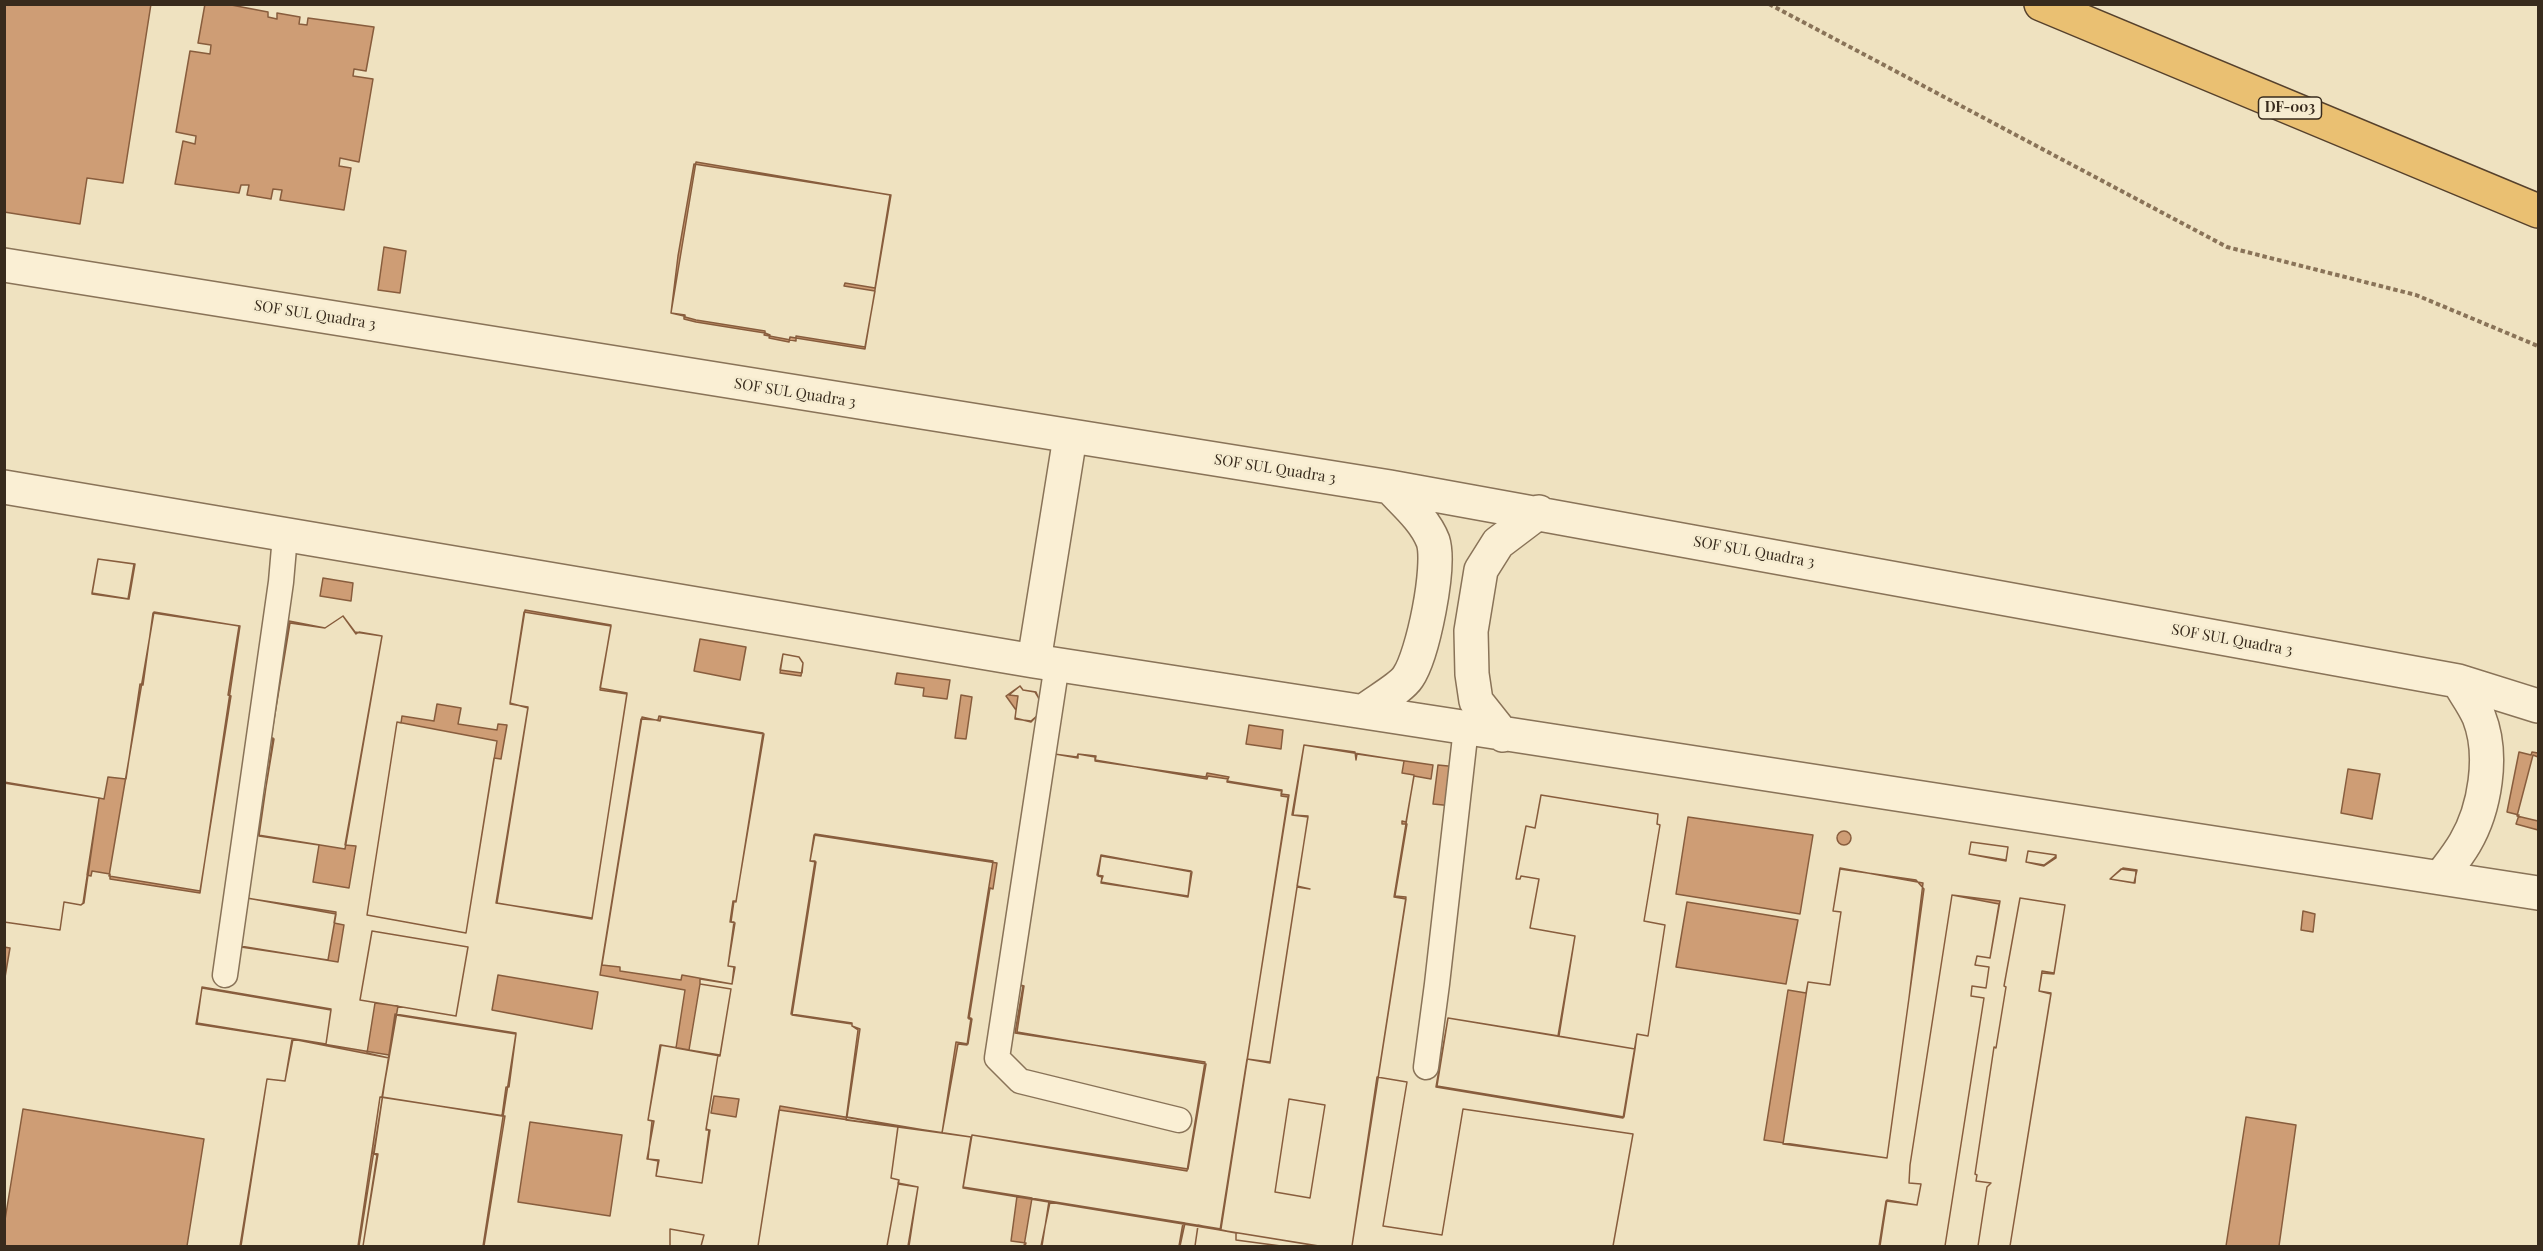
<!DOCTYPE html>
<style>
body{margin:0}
#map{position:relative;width:2543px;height:1251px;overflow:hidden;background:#efe2c0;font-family:"Playfair Display",serif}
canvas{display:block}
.frame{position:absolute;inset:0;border:6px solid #382b1d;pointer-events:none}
</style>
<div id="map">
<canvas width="2543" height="1251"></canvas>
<div class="frame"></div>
</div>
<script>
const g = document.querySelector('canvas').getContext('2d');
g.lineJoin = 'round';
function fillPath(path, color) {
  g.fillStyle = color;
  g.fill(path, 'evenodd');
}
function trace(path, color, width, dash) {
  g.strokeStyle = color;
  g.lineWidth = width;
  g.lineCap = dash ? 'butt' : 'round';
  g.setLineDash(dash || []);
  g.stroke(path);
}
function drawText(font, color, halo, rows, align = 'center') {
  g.font = font + ' "Playfair Display",serif';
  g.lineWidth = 5;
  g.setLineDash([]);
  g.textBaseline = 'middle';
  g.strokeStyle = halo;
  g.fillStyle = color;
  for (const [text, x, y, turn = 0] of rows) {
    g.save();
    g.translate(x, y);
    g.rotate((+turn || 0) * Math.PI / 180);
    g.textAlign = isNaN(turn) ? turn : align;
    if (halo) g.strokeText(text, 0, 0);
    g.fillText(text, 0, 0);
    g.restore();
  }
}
const building = new Path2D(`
 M4 4H151L123 183 87 178 80 224 4 212Z
 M205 4H226L268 12V17L277 19V13L300 17 299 24 307 25 308 18 374 27 366 71 354 69 353 76 373 79 359 162 340 158 339 166 351 168 344 210 280 200 282 190 273 189 271 199 247 195 249 185H241L239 193 175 184 183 141 195 144 196 136 176 132 190 51 210 54 211 45 198 43Z
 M696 162 890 195 875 288 845 283 844 286 875 291 865 347 796 336V338L790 337 789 342 769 338 770 335 765 333V331L696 320 685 317V315L671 313Z
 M694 164 891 195 865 349 796 338V341L764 335 765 333 696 322 684 319V316L671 313 678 256Z
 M384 247 406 251 400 293 378 290Z
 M98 559 135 564 129 599 92 593Z
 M98 559 134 564 128 599 92 594Z
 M323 578 353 583 351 601 320 596Z
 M525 610 611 625 600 690 627 694 592 918 496 903 528 707 510 704Z
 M154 612 239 626 228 695 231 696 200 891 109 876Z
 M524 612 611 626 600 688 627 693 592 919 497 903 528 708 510 703Z
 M153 613 240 626 200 893 110 879V874L92 871 91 876 87 875 99 798 104 799 108 777 126 779 140 684 143 685Z
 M343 616 356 634 359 632 382 636 345 849 258 835 274 739 271 738 290 623 325 628Z
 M343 616 355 632 382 636 345 845 356 846 349 888 313 882 319 845 259 836 273 738H270L289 621 325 628Z
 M700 639 746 647 740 680 694 671Z
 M783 654 799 657 803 663 802 673 780 670Z
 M783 654 799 657 803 663 801 676 780 673Z
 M897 673 950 680 947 699 923 696 924 688 895 684Z
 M1020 686 1023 690 1035 692 1040 700 1038 715 1031 721 1015 719 1016 710 1006 696Z
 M1020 686 1023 690 1036 692 1040 702 1037 716 1031 722 1015 718 1018 696 1009 695Z
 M961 695 972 697 966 739 955 738Z
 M437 704 461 708 458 724 497 730 498 724 507 725 501 759 494 758 466 933 367 915 397 722 401 723 402 716 434 721Z
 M659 716 763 733 736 902 733 901 730 922H734L728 966 734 967 732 984 700 979V984L731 989 720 1056 676 1048 685 990 600 975 641 719 658 720Z
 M642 717 660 721 661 717 764 734 736 901H734L731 922 735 923 728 966 735 967 732 984 682 975 681 980 620 971V967L602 965Z
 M397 722 497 741 466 933 367 915Z
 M1249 725 1283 730 1281 749 1246 744Z
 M1304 745 1355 752 1356 760 1357 754 1433 765 1431 779 1414 776 1406 822 1402 821V824H1407L1395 896 1406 897 1352 1246H1318L1220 1230 1247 1059 1270 1062 1297 887 1310 889 1297 886 1308 817 1292 815ZM1289 1099 1325 1105 1310 1198 1275 1192Z
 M1304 745 1404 761 1402 773 1414 775 1394 897 1406 899 1352 1246H1319L1220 1230 1247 1059 1270 1063 1308 816 1293 815ZM1289 1099 1325 1105 1310 1198 1275 1192Z
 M2519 752 2531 755 2532 752 2538 753V830L2516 824 2519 815 2507 812Z
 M1054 754 1077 757 1078 754 1096 756 1095 761 1206 777 1207 773 1229 777 1227 781 1282 790 1281 794 1289 795 1220 1230 963 1188 972 1135 1187 1171 1205 1062 1015 1033 1023 986 1017 985ZM1101 855 1192 872 1188 897 1101 882 1103 876 1097 875Z
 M1055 754 1078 758V754L1095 757V760L1207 779 1208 776 1228 779 1227 782 1282 791 1281 796 1288 797 1221 1229 963 1187 972 1135 1188 1169 1206 1064 1017 1032 1024 986 1017 984ZM1101 856 1191 871 1188 896 1101 883 1102 877 1098 876Z
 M2533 755 2538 757V821L2517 816Z
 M1438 765 1458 767 1453 806 1433 804Z
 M2348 769 2380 774 2372 819 2341 813Z
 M4 782 99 798 83 903 81 905 64 902 60 930 4 922Z
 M4 783 99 798 84 903 81 905 64 902 60 930 4 922Z
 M1541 795 1658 814 1657 824 1660 825 1644 921 1665 925 1648 1036 1637 1034 1623 1118 1436 1087 1448 1018 1559 1036 1575 936 1530 928 1539 879 1521 876 1520 879H1516L1526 826 1535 828Z
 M1541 795 1658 814 1657 824 1660 825 1644 921 1665 925 1648 1036 1637 1034 1635 1049 1558 1036 1575 936 1530 928 1539 879 1521 876 1520 879H1516L1526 826 1535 828Z
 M1688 817 1813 835 1800 914 1676 894Z
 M1837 838a7 7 0 1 1 14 0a7 7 0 1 1-14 0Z
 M815 834 993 861 968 1018H971L967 1045 958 1044 942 1133 846 1120 858 1030 852 1026V1024L792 1015 816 862 810 861Z
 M814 835 997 863 993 889 990 888 969 1019H972L968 1044 956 1042 942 1133 847 1117 860 1029 852 1026V1023L791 1014 815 861H810Z
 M1971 842 2008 847 2006 860 1969 854Z
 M1971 842 2008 847 2006 861 1969 854Z
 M2028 851 2056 855 2055 857 2044 865 2026 862Z
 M2028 851 2056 855V858L2044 866 2026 862Z
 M1840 868 1923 883 1909 998 1887 1158 1783 1144 1808 982 1830 985 1841 912 1833 911Z
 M2123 868 2137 870 2134 883 2110 879Z
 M1840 869 1916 880 1924 889 1887 1158 1764 1140 1788 990 1806 993 1808 982 1830 985 1841 912 1833 911Z
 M2121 869 2136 871 2135 883 2110 879Z
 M1952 895 1999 904 1990 958 1977 956 1975 965 1989 967 1986 988 1972 986 1971 996 1984 998 1945 1246H1879L1886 1201 1917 1205 1921 1184 1909 1183 1910 1165Z
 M1952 895 2000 901 1990 958 1977 956 1975 965 1989 967 1986 988 1972 986 1971 996 1984 998 1945 1246H1880L1887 1200 1917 1205 1921 1184 1909 1183 1910 1165Z
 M246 898 336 912 334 923 344 925 338 962 240 946Z
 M247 898 336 914 328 960 241 947Z
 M2020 898 2065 905 2054 973 2042 971 2039 991 2051 994 2010 1246H1978L1987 1187 1991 1183 1976 1181 1977 1175 1975 1174 1994 1047 1996 1048 2006 987 2004 986Z
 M2020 898 2065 905 2054 974 2042 973 2039 991 2051 993 2010 1246H1978L1987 1187 1991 1183 1976 1181 1977 1175 1975 1174 1994 1047 1996 1048 2006 987 2004 986Z
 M1687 902 1798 920 1786 984 1676 967Z
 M2303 911 2315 914 2313 932 2301 930Z
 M372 931 468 947 456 1016 360 1000Z
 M372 931 468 947 456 1016 360 1000Z
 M4 947 10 948 4 983Z
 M498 975 598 992 592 1029 492 1010Z
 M700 984 731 989 720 1055 689 1050Z
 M202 987 331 1009 326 1044 197 1023Z
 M202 988 331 1010 326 1044 196 1024Z
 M375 1003 398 1006 389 1058 367 1053Z
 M395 1014 516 1033 483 1246H363L377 1155 374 1154Z
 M396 1015 516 1034 509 1087H506L502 1116 382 1097Z
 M1448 1018 1635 1049 1624 1117 1437 1086Z
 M292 1039 389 1058 382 1097H380L358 1246H241L267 1079 285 1081Z
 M293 1039 389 1055 359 1246H240L267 1079 285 1081Z
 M660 1045 718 1055 706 1129 709 1130 702 1183 656 1176 658 1161 648 1159 652 1121 648 1120Z
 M661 1045 718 1055 706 1130H710L702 1183 656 1176 659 1160 647 1159 654 1121 648 1120Z
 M1377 1077 1407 1082 1383 1226 1442 1235 1463 1109 1633 1134 1613 1246H1352Z
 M1377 1077 1407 1082 1383 1226 1442 1235 1463 1109 1633 1134 1613 1246H1352Z
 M714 1096 739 1099 736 1117 711 1113Z
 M380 1097 505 1116 484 1246H363L378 1154 372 1153Z
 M780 1106 898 1126 891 1178 899 1180 887 1246H758Z
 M23 1109 204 1139 187 1246H4V1226Z
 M779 1110 898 1127 891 1178 899 1180 887 1246H758Z
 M2246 1117 2296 1125 2279 1246H2226Z
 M530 1122 622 1135 610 1216 518 1202Z
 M898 1126 971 1137 963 1187 1032 1198 1024 1246H908L918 1187 898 1183 899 1180 891 1178Z
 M898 1127 971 1137 963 1188 1017 1196 1011 1241 1026 1243 1025 1246H909L918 1187 898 1184 899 1180 891 1178Z
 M1049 1201 1185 1223 1180 1246H1042Z
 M1050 1202 1183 1223 1179 1246H1041Z
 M1198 1225 1236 1233V1240L1281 1246H1195Z
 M1198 1226 1236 1233V1240L1281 1246H1195Z
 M670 1229 704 1235 701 1246H670Z
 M670 1229 704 1235 701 1246H670Z`);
const path = new Path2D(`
 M1769 4 2227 247 2416 295 2538 346`);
const service = new Path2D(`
 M1057 664 997 1058 1020 1081 1179 1120
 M225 975 281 582 285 536
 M1426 1067 1437 984 1466 728`);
const minor = new Path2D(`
 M4 265 1390 487 2458 681 2538 706
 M4 487 1034 661 2538 893
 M1034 661 1070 437
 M1364 711C1375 702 1401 688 1408 677 1423 655 1441 566 1433 541 1425 520 1405 503 1390 487
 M1503 735 1476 701 1472 674 1471 631 1481 570 1498 543 1539 512
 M2441 877C2449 866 2458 855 2465 843 2485 809 2494 755 2479 717 2474 705 2465 693 2458 681`);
const trunk = new Path2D(`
 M2041 4 2538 211`);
const shields = [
 [2290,108,63]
];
const shieldNames = [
 ["DF-003",2290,108]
];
const streetNames = [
 ["SOF SUL Quadra 3",315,315,9],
 ["SOF SUL Quadra 3",795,393,9],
 ["SOF SUL Quadra 3",1275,469,9],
 ["SOF SUL Quadra 3",1754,552,10],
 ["SOF SUL Quadra 3",2232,640,10]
];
fillPath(building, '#ce9d75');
trace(building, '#885d3d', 1.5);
trace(service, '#897358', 27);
trace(minor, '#897358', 36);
trace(trunk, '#56412c', 36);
trace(path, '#897358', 4, [4.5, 3]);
trace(service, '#faefd4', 24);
trace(minor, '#faefd4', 33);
trace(trunk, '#eac072', 33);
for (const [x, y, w] of shields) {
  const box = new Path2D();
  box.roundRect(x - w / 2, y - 11, w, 22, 4.5);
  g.fillStyle = '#f6ecd0';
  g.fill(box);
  trace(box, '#382b1d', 1.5);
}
drawText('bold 14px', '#382b1d', null, shieldNames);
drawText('15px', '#382b1d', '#f6ecd0', streetNames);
</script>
